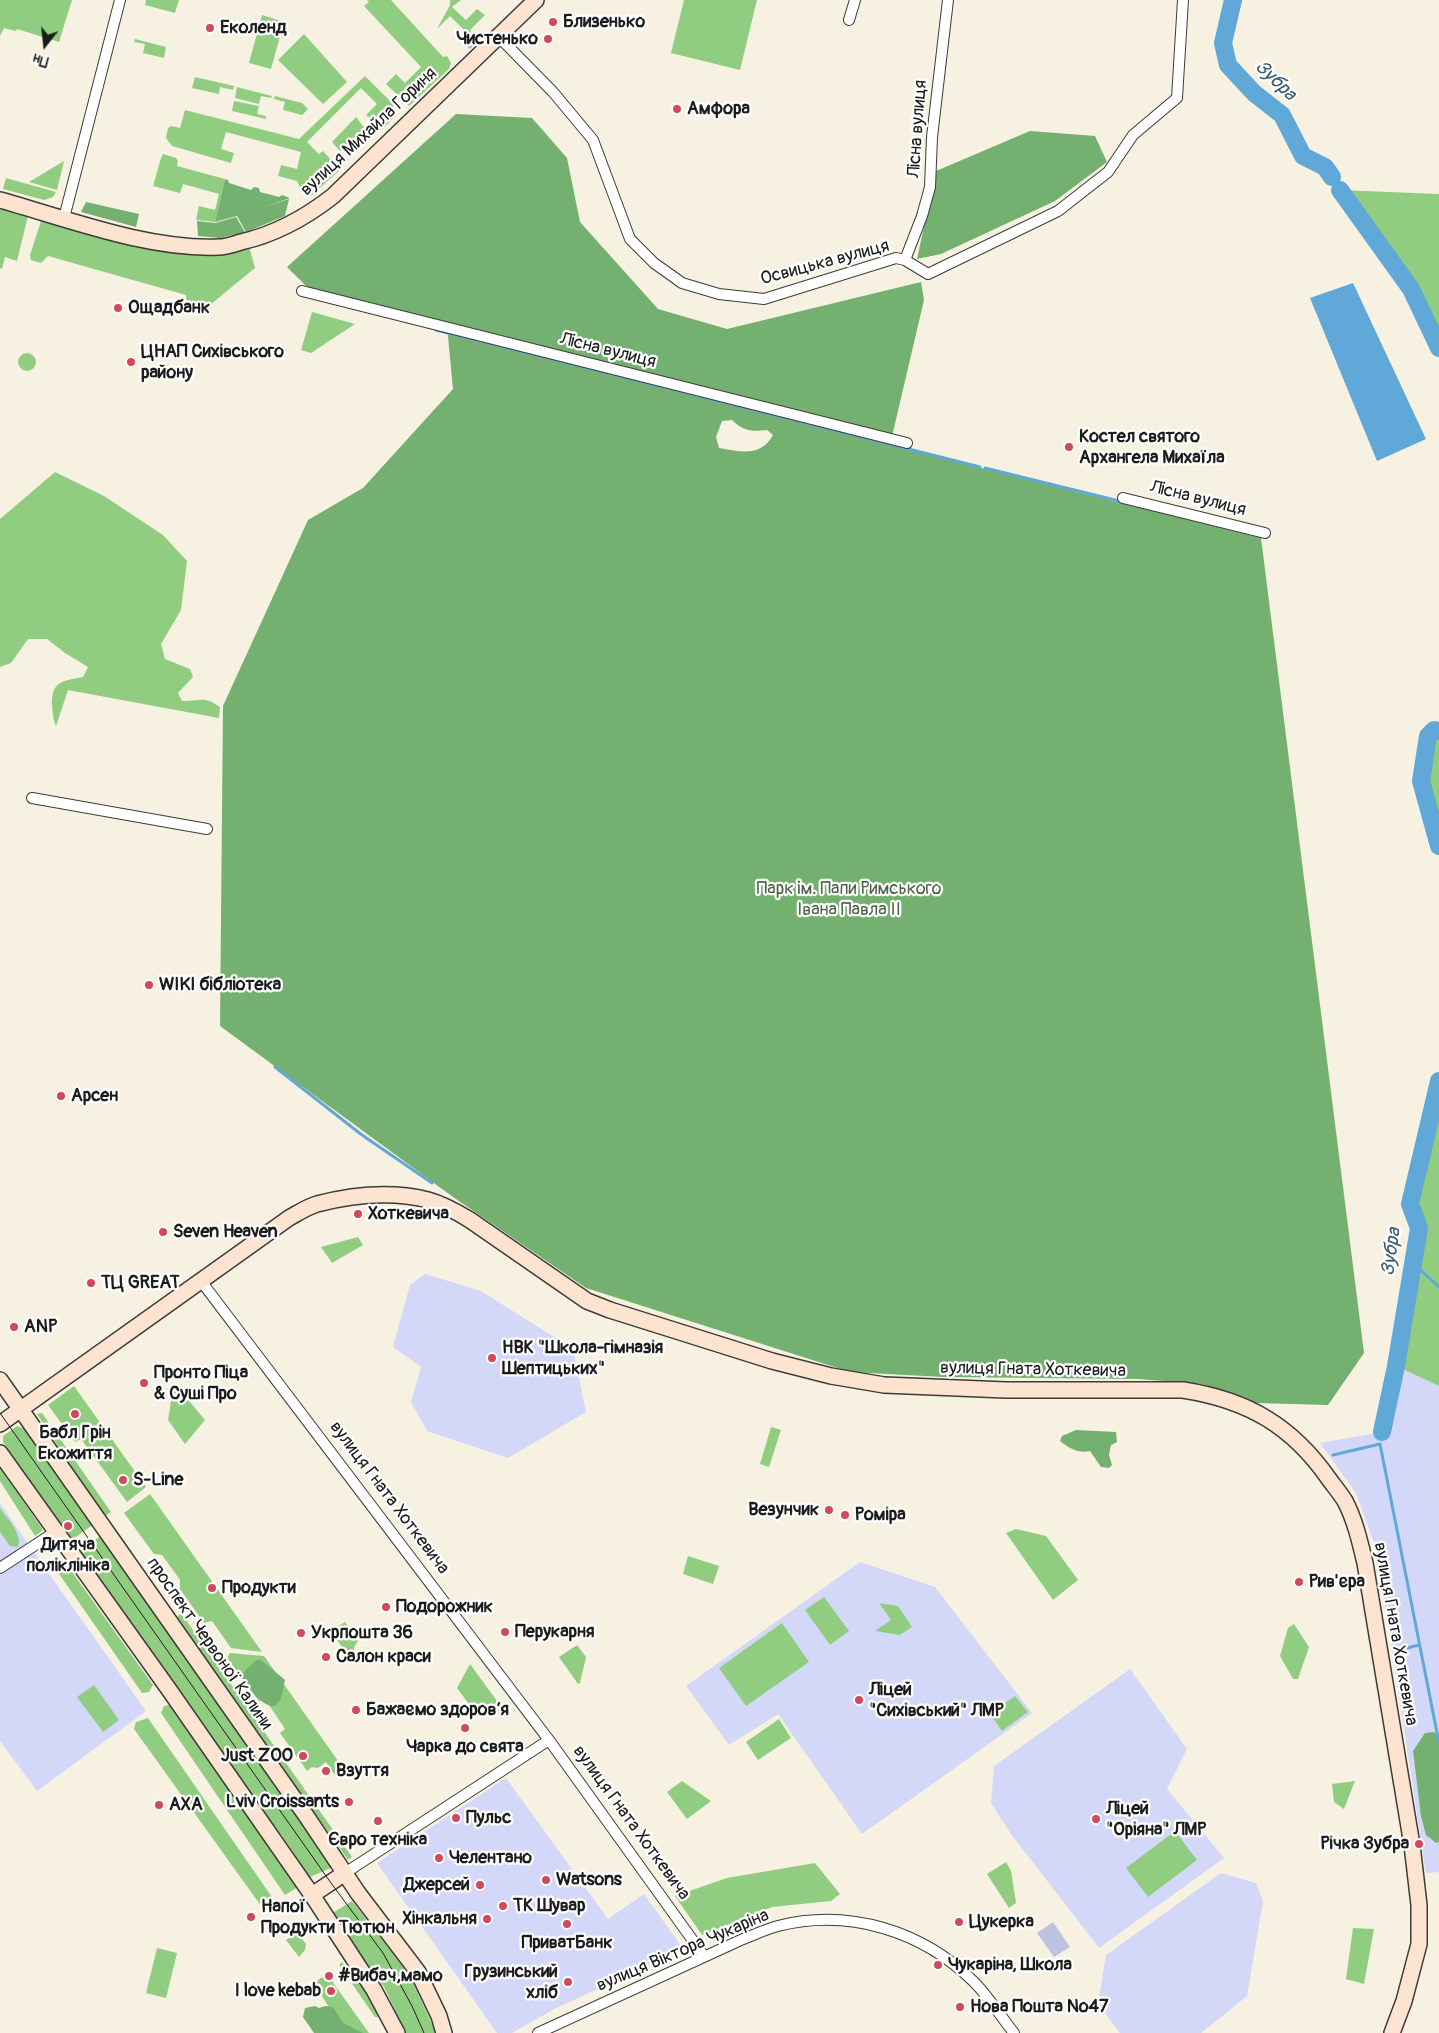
<!DOCTYPE html>
<meta charset="utf-8">
<style>
body{margin:0}
#map{position:relative;width:1439px;height:2033px;overflow:hidden;background:#f6f1e1;font-family:Pangolin,sans-serif}
canvas{display:block}
.north{position:absolute;left:20px;top:20px;width:50px;height:50px;-webkit-text-stroke:4px #fff;paint-order:stroke;rotate:196deg;font-size:14px;font-weight:700;line-height:20px;text-align:center;color:#1c1c1c}
.north::after{content:'';display:block;margin:auto;width:18px;height:22px;background:#1c1c1c;clip-path:polygon(50% 0,100% 100%,50% 72%,0 100%)}
</style>
<div id="map">
<canvas width="1439" height="2033"></canvas>
<div class="north">Пн</div>
</div>
<script>
const g = document.querySelector('canvas').getContext('2d');
g.lineJoin = 'round';
function fillPath(path, color) {
  g.fillStyle = color;
  g.fill(path, 'evenodd');
}
function trace(path, color, width, dash) {
  g.strokeStyle = color;
  g.lineWidth = width;
  g.lineCap = dash ? 'butt' : 'round';
  g.setLineDash(dash || []);
  g.stroke(path);
}
function drawText(font, color, halo, rows, align = 'center') {
  g.font = font + ' Pangolin,sans-serif';
  g.lineWidth = 4.5;
  g.setLineDash([]);
  g.textBaseline = 'middle';
  g.strokeStyle = halo;
  g.fillStyle = color;
  for (const [text, x, y, turn = 0] of rows) {
    g.save();
    g.translate(x, y);
    g.rotate((+turn || 0) * Math.PI / 180);
    g.textAlign = isNaN(turn) ? turn : align;
    if (halo) g.strokeText(text, 0, 0);
    g.fillText(text, 0, 0);
    g.restore();
  }
}
const built = new Path2D(`
 M425 1274 481 1291 573 1349 586 1412 508 1458 427 1431 411 1402 421 1367 393 1347 410 1285Z
 M1396 1366 1439 1386V1872L1426 1873 1377 1552 1356 1493 1320 1443 1377 1433Z
 M0 1503 28 1544 0 1563Z
 M33 1551 146 1711 37 1791 0 1741V1575Z
 M860 1562 935 1587 1032 1713 862 1834 778 1714 729 1745 686 1686Z
 M1130 1669 1187 1749 1167 1789 1224 1858 1099 1948 1011 1834 991 1803 994 1766Z
 M506 1778 608 1919 644 1894 681 1946 644 1968 556 2008 512 2033H497L377 1863Z
 M1221 1873 1256 1883 1263 1901 1247 1996 1201 2033H1120L1098 2004 1106 1955Z`);
const industrial = new Path2D(`
 M1053 1922 1070 1947 1054 1957 1037 1933Z`);
const green = new Path2D(`
 M0 0H72L59 42 17 29 16 31 4 28 0 36Z
 M146 0H179L175 13 145 5Z
 M367 0H391L443 57 447 67 443 57 447 56 451 63 449 69 409 106 386 84 396 74 405 83 421 67 364 6 369 2Z
 M450 0H461L452 7 466 20 477 9 485 15 470 30 479 40 470 49 460 40 467 33 450 16 437 29 450 5Z
 M684 0H757L740 70 671 53Z
 M262 15 284 22 271 69 249 63Z
 M304 34 347 82 323 104 278 60Z
 M135 39 166 47 164 58 143 53 145 44 134 42Z
 M365 76 393 104 396 115 382 130 366 115 377 104 361 88 307 142 319 154 323 151 340 170 312 195 308 197 302 191 297 181 278 176 281 165 297 169 301 152 226 132 221 149 234 153 231 163 172 146 166 138 168 128 171 126 180 128 185 110 299 139Z
 M195 77 234 86 233 90 220 87 219 94 192 88Z
 M237 87 272 96 271 98 261 96 259 104 235 98Z
 M275 96 302 103 308 109 302 115 283 110 285 102 274 99Z
 M234 101 259 106 257 114 266 116V119L232 111Z
 M356 117 366 130 343 151 339 150 332 142Z
 M163 154 176 158 178 161 177 166 225 179 215 222 196 220 199 206 215 210 219 194 183 184 180 193 153 186 161 158Z
 M64 161 57 190 29 182Z
 M6 178 56 192 53 197 44 200 3 189Z
 M1340 190 1439 194V348L1411 289Z
 M0 207 28 216 17 261 5 257 2 269 0 268Z
 M42 218 128 241 249 246 255 268 205 309 187 304 186 295 48 256 41 263 31 260 30 255Z
 M312 312 355 324 311 353 301 350Z
 M18 362a9 9 0 1 1 18 0a9 9 0 1 1-18 0Z
 M55 472 104 496 163 535 187 561 181 610 161 644 165 659 190 669 193 677 178 693 182 701C200 702 202 695 220 707L219 718 68 690 56 726C53 719 53 714 52 706 51 681 62 681 83 677L88 667 65 653 47 639H28L11 663 0 667V519Z
 M1434 730 1439 731V846L1421 781 1428 736Z
 M1439 1081V1386L1396 1366 1419 1228 1410 1204Z
 M358 1237 363 1245 332 1263 321 1247Z
 M174 1383 205 1420 185 1444 168 1420Z
 M74 1386 146 1487 127 1502 81 1439 75 1442 48 1405Z
 M42 1413 111 1512 104 1517 37 1414Z
 M17 1426 25 1429 94 1524 70 1541 3 1442V1436Z
 M771 1427 781 1430 769 1467 760 1464Z
 M0 1467 43 1530 35 1536 0 1481Z
 M150 1494 262 1652 231 1648 212 1621 204 1623 180 1589V1580L162 1555 154 1554 124 1513Z
 M0 1508C7 1518 23 1534 18 1547L10 1546 0 1532Z
 M1016 1529 1046 1536 1078 1580 1053 1600 1006 1533Z
 M102 1535 329 1860 331 1868 310 1877 281 1834 262 1815 183 1695 78 1552Z
 M688 1556 719 1566 713 1584 683 1574Z
 M65 1562 153 1685 149 1692 142 1693 55 1568Z
 M824 1597 849 1631 830 1645 805 1610Z
 M879 1603 898 1606 912 1627 900 1635 875 1631 891 1620Z
 M181 1613 352 1857 348 1860 177 1617Z
 M345 1622 358 1641 354 1647 355 1653 349 1657 331 1631Z
 M782 1623 809 1662 746 1706 719 1668Z
 M1294 1624 1309 1647 1298 1679H1293L1280 1656 1288 1628Z
 M577 1645 586 1657 580 1683 578 1684 559 1657Z
 M230 1653 264 1656 343 1768 334 1774 326 1762 318 1768 312 1767 307 1771 280 1733 285 1729 265 1699 259 1701 227 1658Z
 M470 1664 505 1712 471 1707 457 1688Z
 M94 1685 119 1720 103 1732 77 1697Z
 M1015 1696 1028 1712 1002 1731 990 1714Z
 M169 1705H173L298 1887 285 1895 161 1713 164 1706Z
 M148 1718 276 1903 272 1910H264L134 1729 136 1722Z
 M779 1719 791 1738 758 1760 746 1742Z
 M682 1781 711 1801 687 1819 667 1792Z
 M1355 1781 1344 1809 1334 1802 1332 1784Z
 M1175 1831 1197 1860 1148 1897 1126 1868Z
 M1006 1862 1011 1871 1016 1903 1009 1908 987 1874Z
 M815 1863 840 1894 831 1901 772 1907 702 1935 675 1896 727 1878Z
 M352 1901 410 1976 436 2033H406L384 1987 331 1914Z
 M1353 1928 1374 1929 1364 1984 1346 1979Z
 M297 1932 306 1944 305 1950 299 1957 286 1940Z
 M157 1948 177 1953 166 1998 146 1993Z
 M342 1962 347 1968 351 1969 364 1986 380 2015 379 2017H375L339 1965Z
 M329 1977 369 2033H345L315 1985 320 1978Z`);
const forest = new Path2D(`
 M456 114 532 118 567 158 580 222 658 309 727 329 921 282 924 300 890 445 1261 538 1364 1353 1328 1405 1256 1403 1202 1384 1138 1379 943 1377 850 1372 586 1288 453 1197 220 1026 223 706 308 520 363 488 453 389 447 326 312 292 287 267ZM732 420C743 431 752 432 767 430L773 435C761 457 741 452 719 448L716 437 722 421Z
 M1030 131 1095 136 1107 162 1055 201 941 254 917 259 936 171Z
 M225 179 228 180 229 183 251 190 254 187 259 188 260 192 279 197 282 195 290 198 264 207 289 199 285 216 246 232 237 216 215 222Z
 M86 202 139 214 136 227 81 212Z
 M236 217 245 232 220 238 198 236 197 221 215 223Z
 M1076 1430 1116 1432 1117 1442 1111 1445 1109 1455 1112 1465 1109 1468 1101 1467 1090 1451C1080 1454 1068 1448 1060 1441L1062 1436Z
 M256 1660H261L285 1680 281 1699 275 1706C262 1708 245 1685 242 1674Z
 M1434 1732 1439 1737V1842L1436 1843 1426 1835 1421 1816 1413 1751 1425 1733Z
 M315 2006 319 2008 326 2006 333 2007 343 2023 363 2033H314L303 2017 305 2008Z`);
const water = new Path2D(`
 M1353 283 1426 439 1377 461 1310 298Z`);
const stream = new Path2D(`
 M436 330 980 467
 M985 468 1123 502
 M275 1067 362 1135 432 1183
 M1413 1263 1439 1287
 M1333 1455 1380 1444 1439 1743
 M1396 1651 1419 1645`);
const river = new Path2D(`
 M1233 0 1223 43 1228 65 1254 93 1282 115 1303 156 1325 167 1332 177
 M1340 190 1411 289 1439 348
 M1439 731 1434 730 1428 736 1421 781 1439 846
 M1382 1432 1396 1366 1419 1228 1410 1204 1439 1081`);
const street = new Path2D(`
 M849 20 855 0
 M499 37 553 92 593 140 630 239 654 263 682 283 719 294 764 299 896 258 905 260 928 274 1058 211 1108 172 1133 135 1177 98 1183 0
 M64 218 120 0
 M905 260 922 216 930 187 932 137 948 0
 M302 291 907 443
 M1123 498 1265 533
 M32 798 207 829
 M201 1281 549 1740 704 1956
 M0 1568 55 1532
 M345 1873 549 1740
 M538 2033 743 1939C754 1935 766 1929 778 1926 849 1908 923 1931 974 1982 989 1997 1001 2017 1014 2033`);
const secondary = new Path2D(`
 M0 200C68 219 148 250 219 247 226 247 234 244 241 242 276 234 305 218 333 196L536 0
 M0 1380 307 1817 358 1893 418 1972 439 2016 444 2033
 M0 1424 289 1218C298 1213 307 1207 317 1204 352 1195 392 1191 428 1200 443 1204 457 1212 470 1220L587 1301 610 1310 772 1361 831 1376 884 1385 1006 1390H1183C1248 1400 1292 1426 1329 1479 1334 1486 1340 1493 1345 1501 1355 1520 1360 1542 1365 1563L1412 1845 1419 1905V1944L1404 2001 1392 2033
 M0 1453 170 1691 312 1895 374 1990 397 2033
 M312 1895 345 1873`);
const tram = new Path2D(`
 M0 1413 331 1883 383 1953 412 2006 424 2033`);
const markers = [
 [553,22,5,"#d1495b"],
 [210,28,5,"#d1495b"],
 [548,39,5,"#d1495b"],
 [677,109,5,"#d1495b"],
 [118,308,5,"#d1495b"],
 [131,362,5,"#d1495b"],
 [1069,447,5,"#d1495b"],
 [149,985,5,"#d1495b"],
 [61,1096,5,"#d1495b"],
 [358,1214,5,"#d1495b"],
 [163,1232,5,"#d1495b"],
 [91,1283,5,"#d1495b"],
 [14,1327,5,"#d1495b"],
 [492,1358,5,"#d1495b"],
 [144,1383,5,"#d1495b"],
 [75,1414,5,"#d1495b"],
 [123,1480,5,"#d1495b"],
 [829,1510,5,"#d1495b"],
 [845,1515,5,"#d1495b"],
 [68,1526,5,"#d1495b"],
 [1299,1582,5,"#d1495b"],
 [212,1588,5,"#d1495b"],
 [386,1607,5,"#d1495b"],
 [505,1632,5,"#d1495b"],
 [301,1633,5,"#d1495b"],
 [326,1657,5,"#d1495b"],
 [859,1700,5,"#d1495b"],
 [356,1710,5,"#d1495b"],
 [465,1728,5,"#d1495b"],
 [303,1756,5,"#d1495b"],
 [326,1771,5,"#d1495b"],
 [349,1802,5,"#d1495b"],
 [159,1805,5,"#d1495b"],
 [456,1818,5,"#d1495b"],
 [1096,1819,5,"#d1495b"],
 [378,1821,5,"#d1495b"],
 [1419,1844,5,"#d1495b"],
 [439,1858,5,"#d1495b"],
 [546,1880,5,"#d1495b"],
 [480,1885,5,"#d1495b"],
 [503,1906,5,"#d1495b"],
 [251,1917,5,"#d1495b"],
 [487,1919,5,"#d1495b"],
 [959,1922,5,"#d1495b"],
 [567,1924,5,"#d1495b"],
 [938,1965,5,"#d1495b"],
 [329,1976,5,"#d1495b"],
 [568,1982,5,"#d1495b"],
 [331,1991,5,"#d1495b"],
 [960,2007,5,"#d1495b"]
];
const poiNames = [
 ["Близенько",563,22],
 ["Еколенд",220,28],
 ["Чистенько",538,39,"right"],
 ["Амфора",687,109],
 ["Ощадбанк",128,308],
 ["ЦНАП Сихівського",141,352],
 ["району",141,373],
 ["Костел святого",1079,437],
 ["Архангела Михаїла",1079,458],
 ["WIKI бібліотека",159,985],
 ["Арсен",71,1096],
 ["Хоткевича",368,1214],
 ["Seven Heaven",173,1232],
 ["ТЦ GREAT",101,1283],
 ["ANP",24,1327],
 ["НВК \"Школа-гімназія",502,1348],
 ["Шептицьких\"",502,1369],
 ["Пронто Піца",154,1373],
 ["& Суші Про",154,1394],
 ["Бабл Грін",75,1433,"center"],
 ["Eкожиття",75,1454,"center"],
 ["S-Line",133,1480],
 ["Везунчик",819,1510,"right"],
 ["Роміра",855,1515],
 ["Дитяча",68,1545,"center"],
 ["поліклініка",68,1566,"center"],
 ["Рив'єра",1309,1582],
 ["Продукти",222,1588],
 ["Подорожник",396,1607],
 ["Перукарня",515,1632],
 ["Укрпошта 36",311,1633],
 ["Салон краси",336,1657],
 ["Ліцей",869,1690],
 ["\"Сихівський\" ЛМР",869,1711],
 ["Бажаємо здоровʼя",366,1710],
 ["Чарка до свята",465,1747,"center"],
 ["Just ZOO",293,1756,"right"],
 ["Взуття",336,1771],
 ["Lviv Croissants",339,1802,"right"],
 ["AXA",169,1805],
 ["Ліцей",1106,1809],
 ["\"Оріяна\" ЛМР",1106,1830],
 ["Пульс",466,1818],
 ["Євро техніка",378,1840,"center"],
 ["Річка Зубра",1409,1844,"right"],
 ["Челентано",449,1858],
 ["Watsons",556,1880],
 ["Джерсей",470,1885,"right"],
 ["ТК Шувар",513,1906],
 ["Напої",261,1907],
 ["Продукти Тютюн",261,1928],
 ["Хінкальня",477,1919,"right"],
 ["Цукерка",969,1922],
 ["ПриватБанк",567,1943,"center"],
 ["Чукаріна, Школа",948,1965],
 ["Грузинський",558,1972,"right"],
 ["хліб",558,1993,"right"],
 ["#Вибач,мамо",339,1976],
 ["I love kebab",321,1991,"right"],
 ["Нова Пошта №47",970,2007]
];
const streetNames = [
 ["Лісна вулиця",918,129,-86],
 ["вулиця Михайла Гориня",369,132,-43],
 ["Освицька вулиця",825,263,-15],
 ["Лісна вулиця",608,351,14],
 ["Лісна вулиця",1198,499,14],
 ["вулиця Гната Хоткевича",1033,1370,1],
 ["вулиця Гната Хоткевича",389,1498,53],
 ["вулиця Гната Хоткевича",1395,1634,80],
 ["проспект Червоної Калини",209,1644,55],
 ["вулиця Гната Хоткевича",631,1823,54],
 ["вулиця Віктора Чукаріна",683,1951,-23]
];
const parkNames = [
 ["Парк ім. Папи Римського",849,889],
 ["Івана Павла ІІ",849,910]
];
const waterNames = [
 ["Зубра",1275,81,44],
 ["Зубра",1392,1252,-82]
];
fillPath(built, '#d3d8f9');
fillPath(industrial, '#bcc3de');
fillPath(green, '#91cd81');
fillPath(forest, '#74b06f');
fillPath(water, '#5fa8d7');
trace(stream, '#5fa8d7', 3);
trace(river, '#5fa8d7', 18);
trace(street, '#3d3c3a', 12);
trace(secondary, '#3d3c3a', 18);
trace(street, '#fff', 10);
trace(secondary, '#fde4d1', 15);
trace(tram, '#1c1c1c', 1);
for (const [x, y, r, color] of markers) {
  const dot = new Path2D();
  dot.arc(x, y, r, 0, 2 * Math.PI);
  g.fillStyle = color;
  g.fill(dot);
  trace(dot, '#fff', 2);
}
drawText('bold 18px', '#1c1c1c', '#fff', poiNames, 'left');
drawText('18px', '#1c1c1c', '#fff', streetNames);
drawText('18px', '#4b6344', '#fff', parkNames);
drawText('italic 19px', '#3a5b70', '#fff', waterNames);
</script>
